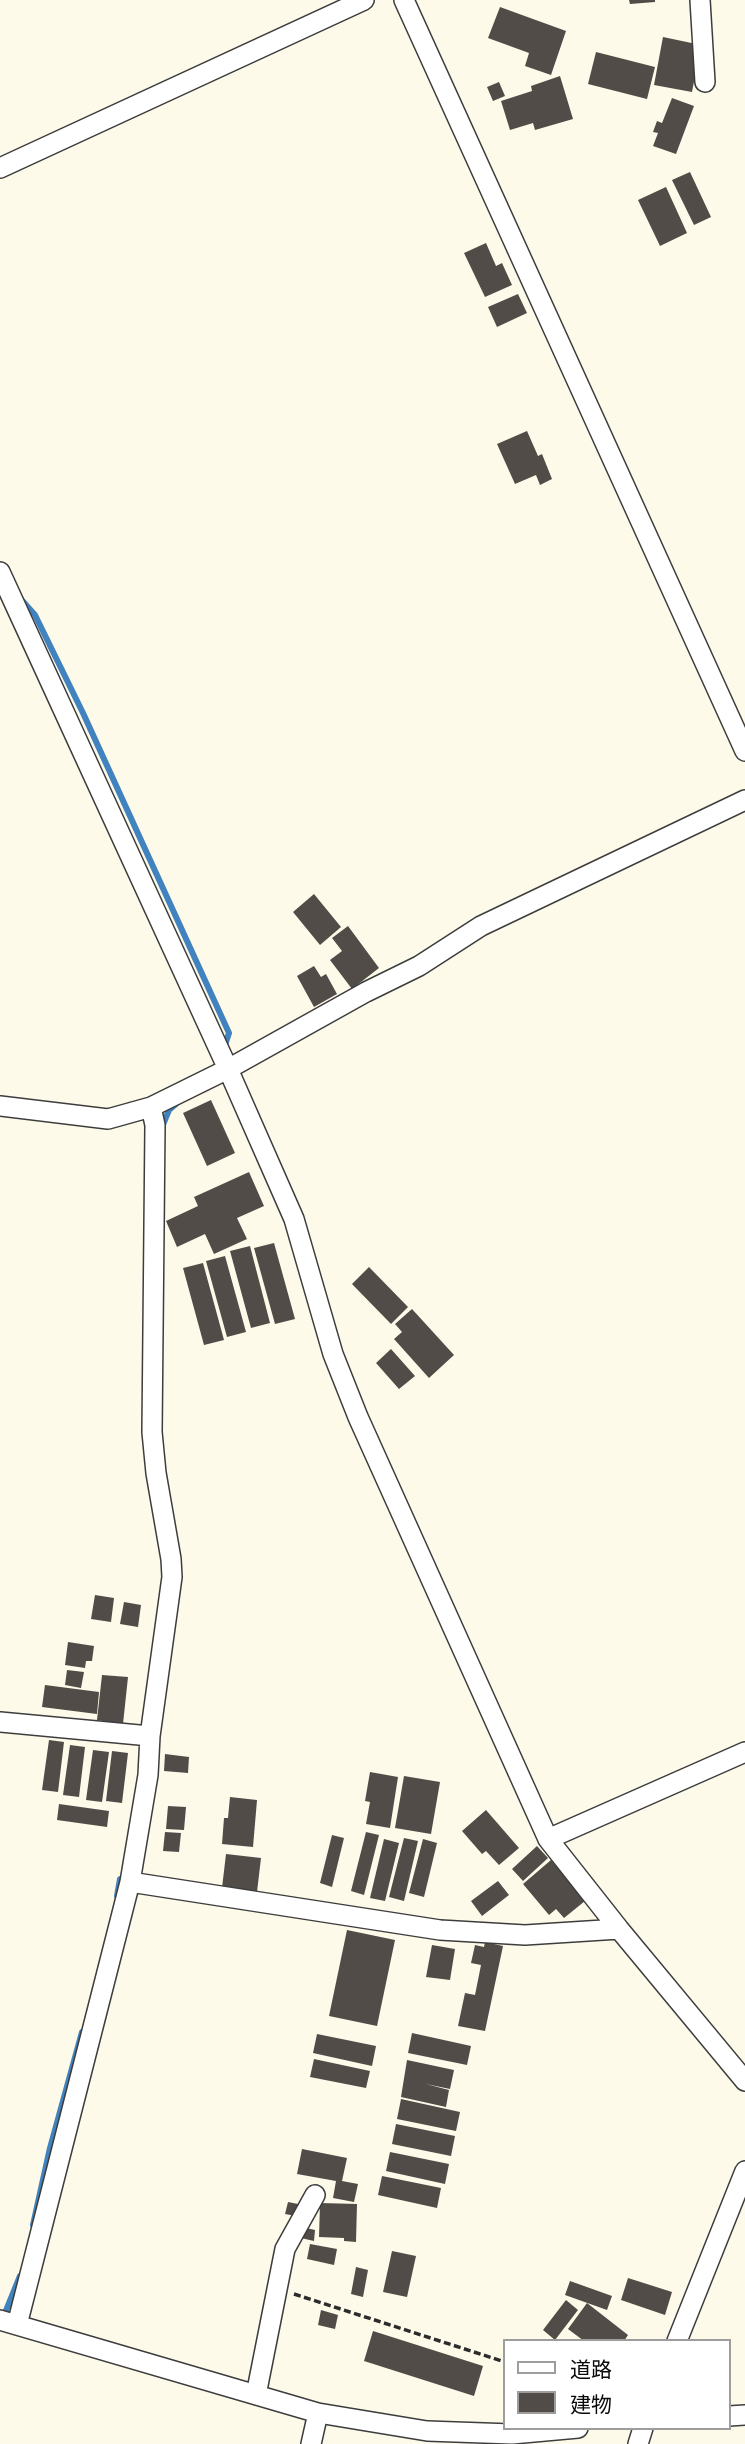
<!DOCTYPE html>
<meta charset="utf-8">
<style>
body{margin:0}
#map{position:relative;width:745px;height:2444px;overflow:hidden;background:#fdfae9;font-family:"Roboto Serif","Noto Sans JP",serif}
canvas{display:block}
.legend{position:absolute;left:503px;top:2339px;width:228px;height:91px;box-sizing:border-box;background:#fff;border:2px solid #9d9d9d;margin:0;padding:9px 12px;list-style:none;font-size:21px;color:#0a0a0a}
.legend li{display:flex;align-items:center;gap:14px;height:35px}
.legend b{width:35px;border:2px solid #9d9d9d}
</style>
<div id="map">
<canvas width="745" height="2444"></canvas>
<ul class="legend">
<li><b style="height:9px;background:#fff"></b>道路</li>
<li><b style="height:19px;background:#514c47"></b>建物</li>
</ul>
</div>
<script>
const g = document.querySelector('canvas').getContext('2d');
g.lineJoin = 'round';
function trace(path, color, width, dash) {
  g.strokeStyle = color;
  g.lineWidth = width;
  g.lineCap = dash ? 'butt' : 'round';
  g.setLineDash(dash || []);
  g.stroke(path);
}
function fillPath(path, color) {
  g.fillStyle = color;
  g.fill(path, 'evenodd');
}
const stream = new Path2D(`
 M19 597 35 615 83 713 229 1033 224 1048
 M162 1127 169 1110 176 1104
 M117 1896 120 1879 126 1877
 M33 2225 50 2148 82 2032
 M3 2318 20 2276`);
const building = new Path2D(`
 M629 0H655V2L630 4Z
 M500 7 566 31 551 75 525 66 529 53 488 38Z
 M663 37 701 45 692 92 654 85Z
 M596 52 655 67 647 99 588 84Z
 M560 76 573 119 535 130 533 123 510 130 501 101 532 91 531 86Z
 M499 82 505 96 493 101 487 87Z
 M672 98 694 106 676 154 653 146 658 133 653 132 657 121 662 123Z
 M690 172 711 217 694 225 672 180Z
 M666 187 687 233 660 246 638 200Z
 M486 243 496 266 502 263 512 285 485 297 464 253Z
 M518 294 527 313 497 327 488 307Z
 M527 431 538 456 542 454 552 479 540 485 536 475 515 484 497 444Z
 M314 894 341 927 320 945 293 912Z
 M348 926 379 968 352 989 330 960 342 951 332 938Z
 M314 966 321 977 326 974 337 994 314 1007 297 976Z
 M211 1100 235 1153 207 1166 183 1113Z
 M249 1172 264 1206 237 1218 247 1239 214 1254 205 1234 177 1247 166 1221 198 1206 194 1197Z
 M274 1243 295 1319 275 1324 254 1248Z
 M250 1246 270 1323 251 1328 230 1251Z
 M225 1256 246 1332 227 1337 206 1261Z
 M203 1263 224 1340 204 1345 183 1268Z
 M369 1267 408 1307 391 1324 352 1284Z
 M412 1309 454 1355 429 1378 394 1339 402 1332 395 1324Z
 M391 1349 415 1376 399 1389 376 1363Z
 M95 1595 114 1598 111 1622 91 1619Z
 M124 1602 141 1605 138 1627 120 1624Z
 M68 1642 94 1646 92 1661H86L85 1668 65 1665Z
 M67 1670 84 1672 81 1688 65 1685Z
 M102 1675 128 1677 123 1724 97 1720Z
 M45 1685 99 1692 97 1714 42 1707Z
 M49 1740 64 1742 58 1792 42 1790Z
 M70 1745 85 1747 79 1797 63 1795Z
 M93 1750 109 1752 102 1802 86 1800Z
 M112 1751 128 1753 122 1803 106 1801Z
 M165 1754 189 1757 188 1773 164 1771Z
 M370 1772 398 1777 390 1828 366 1824 370 1802 365 1801Z
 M404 1776 440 1782 431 1834 395 1828Z
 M230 1797 257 1800 253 1847 222 1844 224 1818H228Z
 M59 1804 109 1811 107 1827 57 1820Z
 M168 1806 186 1807 184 1830 166 1829Z
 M486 1810 519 1848 499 1865 486 1851 482 1854 462 1831Z
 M165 1832 181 1833 179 1852 163 1851Z
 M366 1832 379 1835 364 1895 351 1891Z
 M332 1835 344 1838 332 1887 320 1883Z
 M404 1838 418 1841 404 1901 389 1897Z
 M384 1839 399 1843 385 1901 370 1898Z
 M423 1839 437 1843 424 1897 409 1893Z
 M537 1846 548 1858 523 1881 512 1869Z
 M226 1854 261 1858 257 1892 222 1888Z
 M551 1860 585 1901 564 1918 556 1909 549 1915 523 1884Z
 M498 1881 509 1895 482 1916 471 1901Z
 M347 1930 395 1940 377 2026 329 2016Z
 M485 1942 503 1946 485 2031 458 2026 465 1993 475 1995 481 1965 471 1963 475 1945 484 1947Z
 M432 1945 455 1949 450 1980 426 1977Z
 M412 2033 471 2046 467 2065 408 2053Z
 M317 2034 376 2046 372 2066 313 2053Z
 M314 2059 370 2071 366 2088 310 2077Z
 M407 2060 454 2070 450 2089 426 2084 449 2090 446 2107 401 2097Z
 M401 2099 460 2112 456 2131 397 2119Z
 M396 2124 455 2136 451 2156 392 2144Z
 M302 2149 347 2158 342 2181 358 2184 354 2202 333 2198 336 2181 297 2174Z
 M390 2152 449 2164 445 2184 386 2171Z
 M382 2176 441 2188 437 2208 378 2195Z
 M288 2202 298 2204 296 2216 285 2214Z
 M320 2203 357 2204 356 2242 344 2241V2238L319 2237Z
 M302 2227 315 2230 314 2241 301 2238Z
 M310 2244 337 2249 334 2265 307 2259Z
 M392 2251 416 2256 407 2297 383 2292Z
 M356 2267 368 2270 363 2297 351 2294Z
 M628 2278 672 2292 665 2315 621 2300Z
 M570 2281 612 2296 607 2310 565 2295Z
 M566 2300 578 2310 555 2340 543 2330Z
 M587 2303 628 2335 624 2341H584L568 2329Z
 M321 2310 338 2315 335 2329 318 2325Z
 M373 2331 483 2366 474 2396 364 2361Z`);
const path = new Path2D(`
 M294 2294 505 2362`);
const minor = new Path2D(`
 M404 0 745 751
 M700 0 705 82
 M0 168 364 0
 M0 572 228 1069 294 1219 333 1354 358 1417 548 1839 619 1929 745 2081
 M0 1106 108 1119 151 1107 228 1069 366 992 419 966 481 926 745 800
 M0 1722 150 1736
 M548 1839 745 1752
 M130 1882 440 1930 525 1935 619 1929
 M0 2320 318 2413 427 2431 512 2434 578 2428
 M17 2325 130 1882 148 1775 150 1736 172 1577 171 1559 156 1473 152 1432 155 1125 151 1107
 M677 2341 745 2171
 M256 2395 285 2249 315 2195
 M729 2416 745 2415
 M311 2444 318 2413
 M638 2444 643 2428`);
trace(stream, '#4183bf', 6);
fillPath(building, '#514c47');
trace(minor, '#3d3d3d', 22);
trace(path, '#2c2c2c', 3.5, [7, 3.5]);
trace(minor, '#fff', 19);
</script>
